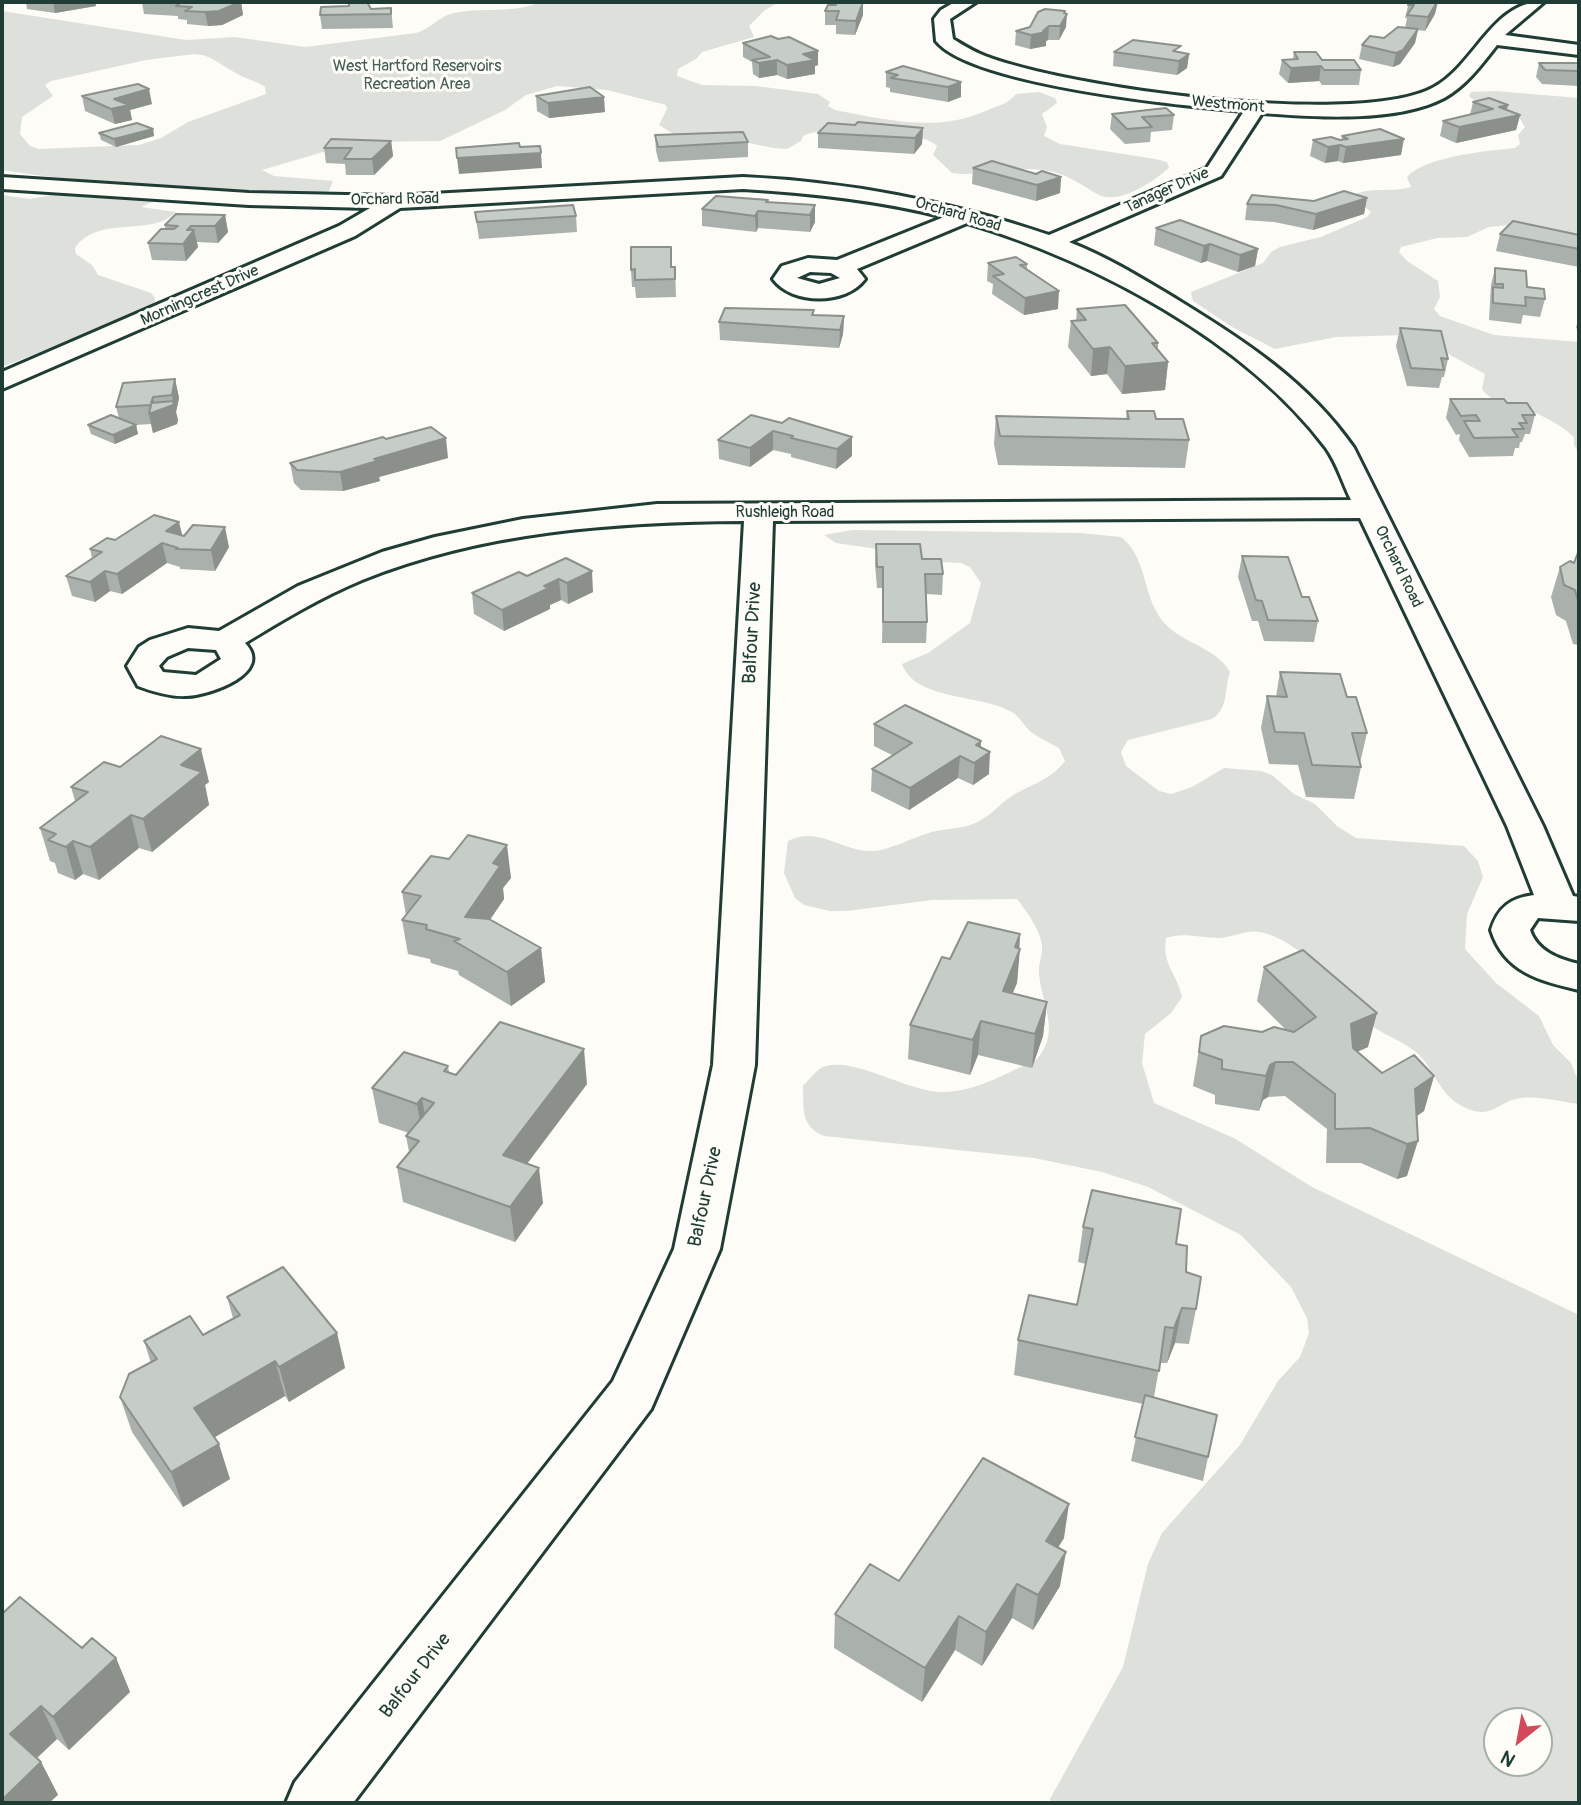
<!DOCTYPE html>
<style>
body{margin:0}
#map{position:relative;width:1581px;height:1805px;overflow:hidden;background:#fdfcf7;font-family:Pangolin,sans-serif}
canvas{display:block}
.frame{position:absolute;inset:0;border:4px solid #1f3d34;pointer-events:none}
.north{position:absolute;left:1483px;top:1707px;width:70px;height:70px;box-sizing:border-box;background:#fdfcf7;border:2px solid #a4b0a9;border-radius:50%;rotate:211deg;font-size:19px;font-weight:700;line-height:28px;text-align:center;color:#1f3d34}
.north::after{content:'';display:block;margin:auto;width:24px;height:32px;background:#d1495b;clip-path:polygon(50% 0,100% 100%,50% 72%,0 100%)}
</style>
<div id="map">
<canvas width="1581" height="1805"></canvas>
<div class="frame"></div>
<div class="north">N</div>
</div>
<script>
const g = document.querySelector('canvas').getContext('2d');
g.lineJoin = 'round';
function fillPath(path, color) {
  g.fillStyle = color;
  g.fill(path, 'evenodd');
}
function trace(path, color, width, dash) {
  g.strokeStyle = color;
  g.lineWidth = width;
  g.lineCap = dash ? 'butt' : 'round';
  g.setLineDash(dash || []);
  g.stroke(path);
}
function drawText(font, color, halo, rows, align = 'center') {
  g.font = font + ' Pangolin,sans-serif';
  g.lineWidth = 6;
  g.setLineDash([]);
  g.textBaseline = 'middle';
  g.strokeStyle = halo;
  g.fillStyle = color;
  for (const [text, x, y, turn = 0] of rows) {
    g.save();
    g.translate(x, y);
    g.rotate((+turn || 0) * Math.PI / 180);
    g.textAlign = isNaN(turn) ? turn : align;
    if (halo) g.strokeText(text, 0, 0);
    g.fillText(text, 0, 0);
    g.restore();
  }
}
const green = new Path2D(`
 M541 2H779L765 10 749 26 754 37 702 52 696 59 678 69 677 76 702 85 756 86 818 94 830 102 828 106 835 110C887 120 938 133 988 110 999 105 1008 104 1016 94L1039 92 1055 98 1057 103 1042 114 1047 127 1044 136 1060 144 1155 159 1167 162 1169 168C1153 182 1118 206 1097 194 1080 184 1064 172 1043 170 1012 166 982 177 952 173L933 155 937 146C920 128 824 124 803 136L801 141 787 149 773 148 716 136H677L659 125 667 109 666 105 607 90 557 86 526 95 505 110 440 141 357 142 262 170 274 176 333 181 329 191 323 193C216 189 108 187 2 170V11L186 40 235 37 305 47 416 33C431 29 439 16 454 13 484 7 511 14 541 2ZM194 54C212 55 219 64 234 72 243 78 255 80 265 87L266 94 188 122 161 138 139 145 39 149 30 146 20 134 22 117 53 96 45 85 51 81 146 60Z
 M1495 91 1579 98V239L1510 225 1489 227 1467 237 1437 238 1401 247 1399 252 1407 261 1438 281 1440 297 1434 309 1440 316 1494 335 1579 342V453L1574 445V437C1559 423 1540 414 1521 407 1506 402 1492 403 1482 389L1485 374 1441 350 1405 335 1336 337 1275 349 1232 327 1193 301 1191 292 1263 263 1271 252 1280 247 1321 237 1367 217 1371 212 1352 196C1368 186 1392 193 1411 187L1407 177C1426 156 1487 151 1515 148L1520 144 1518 135 1525 127 1520 119 1478 104 1469 96 1471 92Z
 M2 195 30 199 52 195 154 201 141 207 176 212C151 238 98 214 75 248L76 254 92 265 98 275 151 293 155 298 154 305 145 311 2 367Z
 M852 530 1080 533 1121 537C1147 557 1142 593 1161 619 1178 643 1216 646 1230 672 1224 690 1229 708 1212 719L1128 740 1121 752 1126 766 1159 791 1171 794 1192 787 1224 768 1261 771 1272 775 1294 794 1315 804 1337 826 1356 838 1464 846 1478 861 1483 877 1467 914 1465 949 1496 983 1539 1016 1553 1045 1571 1063 1579 1083V1104C1561 1102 1540 1096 1521 1098 1497 1101 1492 1122 1462 1106 1442 1096 1435 1074 1422 1058 1408 1042 1384 1036 1368 1023 1335 993 1307 942 1260 932 1247 929 1231 938 1218 938 1199 938 1184 932 1166 938 1162 965 1176 971 1182 997L1171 1013 1145 1034 1142 1063 1154 1103 1234 1138 1312 1187 1579 1315V1803H1051L1050 1799 1123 1667 1148 1564 1162 1533 1240 1445 1278 1381 1300 1357 1309 1333 1307 1318 1291 1287 1241 1235 1148 1187 1102 1172 1034 1158 824 1136C800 1126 804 1109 803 1086 809 1080 816 1070 823 1067 853 1055 909 1093 944 1092 976 1092 1008 1072 1036 1060 1062 1033 1041 1003 1039 973 1038 964 1043 955 1042 946 1041 931 1026 910 1017 899L932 900 847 911H830L804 905 795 898 784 873 788 841C819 825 842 853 875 851 891 849 910 839 926 834 941 828 958 830 973 824 989 818 998 805 1012 796 1031 784 1051 780 1065 761L1059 748C1050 743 1039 738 1031 732 1024 726 1020 717 1012 712 982 694 915 701 902 664L928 653 970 623 981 583 970 567 961 563 918 561 891 551 836 543 824 535ZM1497 1721H1539V1763H1497Z`);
const street = new Path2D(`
 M955 2H976L950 19 953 39C963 45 974 52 985 56 1072 89 1343 125 1426 91 1473 73 1490 0 1544 2L1505 35 1579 45V55L1497 45C1482 64 1466 86 1444 98 1396 123 1315 117 1262 113L1221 176 1069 242C1108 257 1143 279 1178 300 1245 341 1308 382 1354 448L1543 826 1573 896 1579 897V921L1538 918 1530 930C1537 951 1558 959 1579 964V990C1540 981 1504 972 1491 930 1498 907 1511 898 1534 895L1507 826 1360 518 773 521 755 1065 720 1249 651 1409 353 1803H286L295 1782 613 1381 674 1249 713 1065 744 521C615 522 483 531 362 580 321 597 283 620 245 643 274 673 210 695 187 696 170 697 154 692 138 686L127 666 139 647 150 640 188 628 219 631 298 586 382 552 435 537 523 519 657 504 1351 500C1343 484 1337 463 1326 448 1245 340 1094 261 967 223L857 269 865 279C846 305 792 305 773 279L782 266 808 258 837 260 944 217C878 200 811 193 743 189L400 208 355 236 2 389V372L339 226 370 208 249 205 2 189V177L249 193 395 196 743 177C848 182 949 201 1049 235L1207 168 1244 111C1184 106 971 85 936 41L934 19 941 10ZM810 272 831 273 840 278 819 284 797 278ZM188 648 216 650 221 659 196 675 163 672 159 666 167 657Z`);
const wall = new Path2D(`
 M26 2H95L96 6 55 13 27 9Z
 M142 2H241L243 15 222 25 208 26 187 24V20L178 19V16L144 14Z
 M479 2H510L499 3Z
 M863 2V15L855 35 836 34V25H825V11L836 5Z
 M1409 2 1435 14 1425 31 1418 30 1415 43 1400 64 1393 67 1359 59 1362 45 1384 38 1405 28 1407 18H1405Z
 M391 8 393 28 322 29 320 15 371 9Z
 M1065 11 1066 27 1059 40H1048L1046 41V46L1030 49 1015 45 1016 31 1030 27Z
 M743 43 818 65 815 66V74L787 79 777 75 759 78 753 74 752 62 743 57Z
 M1114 52H1180L1189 54 1187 68 1177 75 1113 66Z
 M1294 52 1361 70 1359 85H1322L1319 81 1288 83 1279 74 1282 60 1293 59Z
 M1539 63H1579V86L1542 84 1536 77Z
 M886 72 961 82V97L948 102 890 92V88L886 87Z
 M82 96 152 104 130 110 132 120 115 124 85 111Z
 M536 96 605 112 549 118 537 111Z
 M1473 102 1507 110 1520 115 1516 130 1456 143 1440 136 1443 121 1470 115Z
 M1112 114 1174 115 1172 130 1151 132 1150 142 1125 144 1110 129Z
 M855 125 923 128 922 144 914 154 818 148V133Z
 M153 129 154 136 116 147 101 140 99 133Z
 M655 135 748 142V157L659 162 656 151Z
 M1342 136 1401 155 1343 163 1338 161 1325 163 1310 156 1313 140H1342Z
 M391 141 393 156 374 175H346L345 164 326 163 324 148Z
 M973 168 1061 177 1060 193 1036 201 972 184Z
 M1367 198 1364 214 1313 230 1274 222 1245 220 1247 204Z
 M768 200V202L815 205V222L810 232 758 228 756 232 702 226V209Z
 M475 212 576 216 577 232 479 239Z
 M225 215 228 232 218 243 197 242 198 247 186 261 152 260 148 243 165 229V225Z
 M1156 228 1258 249 1255 266 1238 272 1207 261 1201 263 1154 245Z
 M1500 234 1579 235V267L1496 251Z
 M988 263 1027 264V270L1058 309 1024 315 992 294 993 284 987 281Z
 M675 267 676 297 636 298 635 287H632L631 270Z
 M1495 268 1545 299 1540 317 1523 315 1521 324 1489 320 1491 285Z
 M1077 309 1158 343V350L1168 362 1165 390 1122 394 1107 374 1091 376 1068 347 1071 321H1076Z
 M814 310V315L844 316 843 334 839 348 720 340 719 322Z
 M1579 318V334L1576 327Z
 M1400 328 1448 359 1444 377H1442L1439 388 1407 386 1396 346Z
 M175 379 179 398 176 412 178 420 177 424 153 433 151 424 136 425 138 434 115 444 91 434 88 425 119 418 116 407Z
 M1450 399 1507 403 1535 415 1530 434H1525L1522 442H1520L1519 448H1515L1513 456 1469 457 1459 440 1460 434 1456 435 1446 418Z
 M1127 411 1156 419 1189 440 1185 468 998 465 994 444 996 416 1126 419Z
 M751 415 852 456 836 469 791 457V454L773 450 750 467 719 459 718 440Z
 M386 439 448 458 379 477 380 481 343 491 301 490 294 483 290 463Z
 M182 535 229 547 215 571 180 569V567L167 563 122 594 110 591 95 602 72 596 66 576 92 558 90 549 115 540Z
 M876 544 922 559 943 574 942 595 926 594 927 622 926 643H882L883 588H877L875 564Z
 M1579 550V645L1573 644 1566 621 1556 615 1551 597 1560 567 1574 563Z
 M1242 556 1302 597 1318 621 1314 642 1264 641 1258 621H1252L1238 577Z
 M566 558 593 592 568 604 561 600 550 605V609L504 631 474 614 472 593 527 576Z
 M1280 672 1347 697 1367 733 1360 763 1361 767 1354 799 1306 797 1298 765 1269 764 1261 728 1267 696 1276 697Z
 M874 724 981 741V747L989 774 973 785 958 778 909 810 871 791 872 769 892 755 874 746Z
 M120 767 209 782 205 785 209 805 152 852 139 848 99 880 83 874 75 880 58 873 55 863 50 861 40 828 75 801 71 787Z
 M511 878 503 888 504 899 490 920 541 948 545 982 511 1006 459 975 458 971 431 963 430 959 408 954 402 920 406 915 402 892Z
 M1020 934 1017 983 1012 994 1047 1002 1043 1036 1032 1068 978 1055 970 1075 908 1059 910 1025 950 959Z
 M1264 967 1368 1047 1357 1052 1382 1073 1434 1076 1424 1111 1417 1116 1407 1176 1397 1179 1361 1163H1326L1327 1129 1285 1096 1268 1097 1263 1100 1259 1111 1215 1104V1095L1193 1086 1201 1036 1286 1030 1257 1001Z
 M448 1066 449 1072 456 1075 587 1084 527 1164 543 1203 515 1242 403 1202 397 1167 409 1152 406 1136 409 1133 379 1123 372 1088Z
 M1083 1227 1176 1244 1196 1309 1189 1344 1175 1343 1167 1363H1160L1154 1397 1217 1415 1203 1481 1131 1461 1143 1404 1014 1375 1018 1340 1077 1305 1086 1264 1078 1262Z
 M227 1297 337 1333 345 1368 289 1402 285 1396 214 1437 230 1479 183 1507 132 1432 120 1397 151 1363 144 1341 203 1335 233 1318Z
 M1064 1538 1058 1547 1060 1586 1033 1630 1012 1618 982 1666 955 1650 922 1702 834 1648 835 1614 899 1581Z
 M2 1614 82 1648 116 1658 130 1692 69 1750 57 1739 37 1758 41 1762 58 1795 2 1803Z`);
const shadedWall = new Path2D(`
 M53 2H95L96 6 55 13Z
 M241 2 243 15 222 25 208 26 205 12Z
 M863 2V15L855 35 856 21Z
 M1438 2 1435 14 1425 31 1428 17Z
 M1065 11V19L1067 14 1066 27 1059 40 1060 26Z
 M1049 26 1048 40 1046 41V46L1030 49 1031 35 1043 31Z
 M1418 29 1415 43 1400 64 1393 67 1396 53Z
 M818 51V65L815 66V74L787 79V65L803 54Z
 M1189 54 1187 68 1177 75 1179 61Z
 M777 60V75L759 78V63Z
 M1321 66 1319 81 1288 83 1291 68Z
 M961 82V97L948 102V87Z
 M149 89 152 104 130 110 132 120 115 124 111 109 114 99Z
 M604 97 605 112 549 118 548 103Z
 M1508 105 1505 118 1520 115 1516 130 1456 143 1459 127 1499 107Z
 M923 128 922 144 914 154 915 138Z
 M153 129 154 136 116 147 114 139Z
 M1404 139 1401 155 1343 163 1346 147Z
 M391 141 393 156 374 175 372 159Z
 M1340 145 1338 161 1325 163 1328 147Z
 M541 153 542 168 459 174 457 158Z
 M1061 177 1060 193 1036 201 1037 185Z
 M1367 198 1364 214 1313 230 1316 214Z
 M815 205V222L810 232V215Z
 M758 211V228L756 232 755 216Z
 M225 215 228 232 218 243 215 226Z
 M191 226 192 233 194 230 198 247 186 261 183 244 187 230Z
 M1210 244 1207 261 1201 263 1204 246Z
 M1258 249 1255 266 1238 272 1240 255Z
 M1059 291 1058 309 1024 315 1025 298Z
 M844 316 843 334 839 348 840 330Z
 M1110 347 1107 374 1091 376 1093 349Z
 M1168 362 1165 390 1122 394 1125 366Z
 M175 379 179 398 176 412 178 420 177 424 153 433 149 414 153 397 156 411 173 403 172 395Z
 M136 425 138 434 115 444 113 435Z
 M773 431V450L750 467V448Z
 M852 437V456L836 469 837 449Z
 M446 438 448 458 379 477 380 481 343 491 340 472 374 459Z
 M179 522 184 542 166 531Z
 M225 527 229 547 215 571 211 550Z
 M162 543 167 563 122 594 117 574Z
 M105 571 110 591 95 602 90 582Z
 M592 571 593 592 568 604 567 583Z
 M559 579 561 600 550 605V609L504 631 502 610 544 586Z
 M981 741 980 759 990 752 989 774 973 785 976 745Z
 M201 749 209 782 205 785 209 805 152 852 143 819 181 765Z
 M960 756 958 778 909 810 910 788Z
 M131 815 139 848 99 880 90 847Z
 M73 841 83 874 75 880 66 847Z
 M507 845 511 878 503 888 504 899 469 950 465 917 493 863Z
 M1020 934 1019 953 1020 949 1017 983 999 1026 1003 991 1015 947Z
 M541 948 545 982 511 1006 507 972Z
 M1047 1002 1043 1036 1032 1068 1035 1034Z
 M1377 1013 1368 1047 1343 1058 1351 1024Z
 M981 1021 978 1055 970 1075 973 1040Z
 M584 1049 587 1084 507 1190 503 1155Z
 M1276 1062 1268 1097 1263 1100 1259 1111 1266 1076 1270 1065Z
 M1434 1076 1424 1111 1406 1123 1415 1089Z
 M422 1098 428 1133 423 1138 417 1104Z
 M1418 1141 1407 1176 1397 1179 1407 1144Z
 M539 1168 543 1203 515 1242 510 1207Z
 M1182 1308 1175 1343 1167 1363 1174 1328Z
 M337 1333 345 1368 289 1402 279 1367Z
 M275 1361 285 1396 205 1443 194 1408Z
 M219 1444 230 1479 183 1507 171 1472Z
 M1069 1504 1064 1538 1041 1575 1046 1541Z
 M1066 1552 1060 1586 1033 1630 1038 1595Z
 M1017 1584 1012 1618 982 1666 986 1632Z
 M959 1616 955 1650 922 1702 925 1668Z
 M116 1658 130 1692 69 1750 53 1717Z
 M41 1706 57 1739 27 1767 10 1734Z
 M41 1762 58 1795 49 1803H2V1800Z`);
const building = new Path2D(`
 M161 2H240L219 11 205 12 185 11 192 7 176 6 180 3Z
 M367 2 371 9 391 8V14L320 15 321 7 349 6V3Z
 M837 2H863L856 21 836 20 839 11H825L828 5H836Z
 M1409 2H1437L1428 17 1407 15 1414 5H1408Z
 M1045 9 1065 11 1064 13 1067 14 1060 26H1049L1043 31 1047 32 1031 35 1016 31 1030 27 1038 12Z
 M1398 27 1418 29 1403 50 1396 53 1362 45 1370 36 1384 38Z
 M771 36 778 39 789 37 818 51 803 54 815 60 787 65 777 60 759 63 752 60 770 57 743 43Z
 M1133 40 1181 46 1173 51 1189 54 1179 61 1114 52Z
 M1294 52H1316L1322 60H1354L1361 70H1324L1321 66 1291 68 1282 60 1298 59Z
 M1539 63H1579V71L1545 70Z
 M903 66 961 82 948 87 891 78 898 75 886 72Z
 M138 84 149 89 114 99 129 105 111 109 82 96Z
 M590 87 604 97 548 103 536 96Z
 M1489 98 1508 105 1499 107 1520 115 1459 127 1443 121 1493 109 1473 102Z
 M1166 108 1174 115 1142 117 1152 127 1127 129 1112 114Z
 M858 122 923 128 915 138 818 133 828 123 855 125Z
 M137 123 153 129 114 139 99 133Z
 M1380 129 1404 139 1346 147 1340 145 1328 147 1313 140 1331 137 1340 140 1348 139 1342 136Z
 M743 132 748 142 658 147 655 135Z
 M331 139 391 141 372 159H344L352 148H324Z
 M519 143 520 147 540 146 541 153 457 158 456 148Z
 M992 161 1036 174 1042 171 1061 177 1037 185 973 168Z
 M1344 191 1367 198 1316 214 1276 205 1247 204 1252 195 1314 201Z
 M716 196 768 200 766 202 815 205 810 215 758 211 755 216 702 209Z
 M573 205 576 216 477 222 475 212Z
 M176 214 225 215 215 226H191L187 230H194L183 244 148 243 161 229H174L178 226 165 225Z
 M1180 220 1258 249 1240 255 1210 244 1204 246 1156 228Z
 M1513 221 1579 235V249L1500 234Z
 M631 247H671V267H675V279L635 280V269L631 270Z
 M1016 257 1027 264 1020 265 1059 291 1025 298 993 276 1004 274 988 263Z
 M1495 268 1526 271 1527 287 1544 289 1545 299 1525 297 1526 306 1493 303V287L1503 288V284H1495Z
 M1125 305 1158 343H1152L1168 362 1125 366 1110 347 1093 349 1071 321 1086 320 1077 309Z
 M725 308 814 310 812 315 844 316 840 330 719 322Z
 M1400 328 1441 331 1448 359 1441 358 1444 370 1411 368Z
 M175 379 172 395 153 397 151 403 174 401 173 405 149 414 151 405 116 407 123 383Z
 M1450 399H1504L1507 403H1527L1535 415H1522L1527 423H1519L1524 429H1512L1518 437 1474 438 1464 421H1480L1476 415 1461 416Z
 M1127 411H1154L1156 419H1183L1189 440 1000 436 996 416 1129 419Z
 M111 415 136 425 113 435 88 425Z
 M751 415 782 423 789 418 852 437 837 449 791 438 793 436 773 431 750 448 718 440Z
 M431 427 446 438 374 459 377 461 340 472 297 470 290 463 383 437 386 439Z
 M154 515 179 522 166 531 184 536 193 525 225 527 211 550 176 549 178 548 162 543 117 574 105 571 90 582 66 576 102 552 90 549 107 538 115 540Z
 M876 544H920L922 559H941L943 574H925L927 622H883V567H877Z
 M1579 550V604L1575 590 1564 585 1560 567 1570 561 1574 563Z
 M1242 556 1288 557 1302 597H1309L1318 621 1268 620 1262 601 1256 600Z
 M566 558 592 571 567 583 559 579 544 586 549 588 502 610 472 593 519 572 527 576Z
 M1280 672 1340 674 1347 697H1356L1367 733H1352L1361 767 1312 765 1304 733 1275 732 1267 696 1287 697Z
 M905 705 981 741 976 745 990 752 974 763 960 756 910 788 872 769 912 743 874 724Z
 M161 736 201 749 181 765 202 772 143 819 131 815 90 847 73 841 66 847 48 840 56 834 40 828 88 792 71 787 104 762 120 767Z
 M468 835 507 845 493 863 500 866 465 917 489 919 541 948 507 972 454 941 460 939 426 929 427 925 402 920 421 896 402 892 431 856 449 859Z
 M968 922 1020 934 1015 947 1020 949 1003 991 1047 1002 1035 1034 981 1021 973 1040 910 1025 942 957 950 959Z
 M1303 950 1377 1013 1351 1024 1353 1048 1382 1073 1414 1055 1434 1076 1415 1089 1418 1141 1407 1144 1370 1128 1335 1129V1094L1293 1062H1276L1270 1065 1266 1076 1222 1069V1060L1199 1052 1201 1036 1224 1026 1262 1032 1274 1027 1294 1032 1316 1017 1264 967Z
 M500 1022 584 1049 503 1155 539 1168 510 1207 397 1167 419 1141 406 1136 434 1103 422 1098 417 1104 372 1088 404 1052 448 1066 444 1071 456 1075Z
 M1092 1190 1181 1209 1176 1244 1187 1246 1186 1272 1201 1277 1196 1309 1182 1308 1174 1328 1165 1327 1159 1371 1018 1340 1029 1295 1077 1305 1093 1229 1083 1227Z
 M283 1267 337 1333 279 1367 275 1361 194 1408 219 1444 171 1472 120 1397 129 1374 157 1359 144 1341 190 1316 203 1335 240 1315 227 1297Z
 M1145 1395 1217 1415 1208 1457 1135 1437Z
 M983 1458 1069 1504 1046 1541 1066 1552 1038 1595 1017 1584 986 1632 959 1616 925 1668 835 1614 870 1564 899 1581Z
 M20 1597 82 1648 92 1638 116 1658 53 1717 41 1706 10 1734 41 1762 2 1800V1614Z`);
const farParknames = [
 ["West Hartford Reservoirs",417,67],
 ["Recreation Area",417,85]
];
const farStreetnames = [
 ["Westmont",1228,105,5],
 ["Tanager Drive",1167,191,-24],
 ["Orchard Road",395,200,-1],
 ["Orchard Road",958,215,16],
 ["Morningcrest Drive",200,296,-24],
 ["Rushleigh Road",785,513],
 ["Orchard Road",1398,567,64]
];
const streetNames = [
 ["Balfour Drive",753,633,-87],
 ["Balfour Drive",706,1197,-78],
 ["Balfour Drive",416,1676,-52]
];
fillPath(green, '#dde0db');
trace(street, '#1f3d34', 6);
fillPath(street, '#fdfcf7');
fillPath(wall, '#aab0ab');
fillPath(shadedWall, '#8b908b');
fillPath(building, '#c6cdc7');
trace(building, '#8b908b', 2);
drawText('16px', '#455e55', '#fdfcf7', farParknames);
drawText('16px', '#1f3d34', '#fdfcf7', farStreetnames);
drawText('19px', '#1f3d34', '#fdfcf7', streetNames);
</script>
